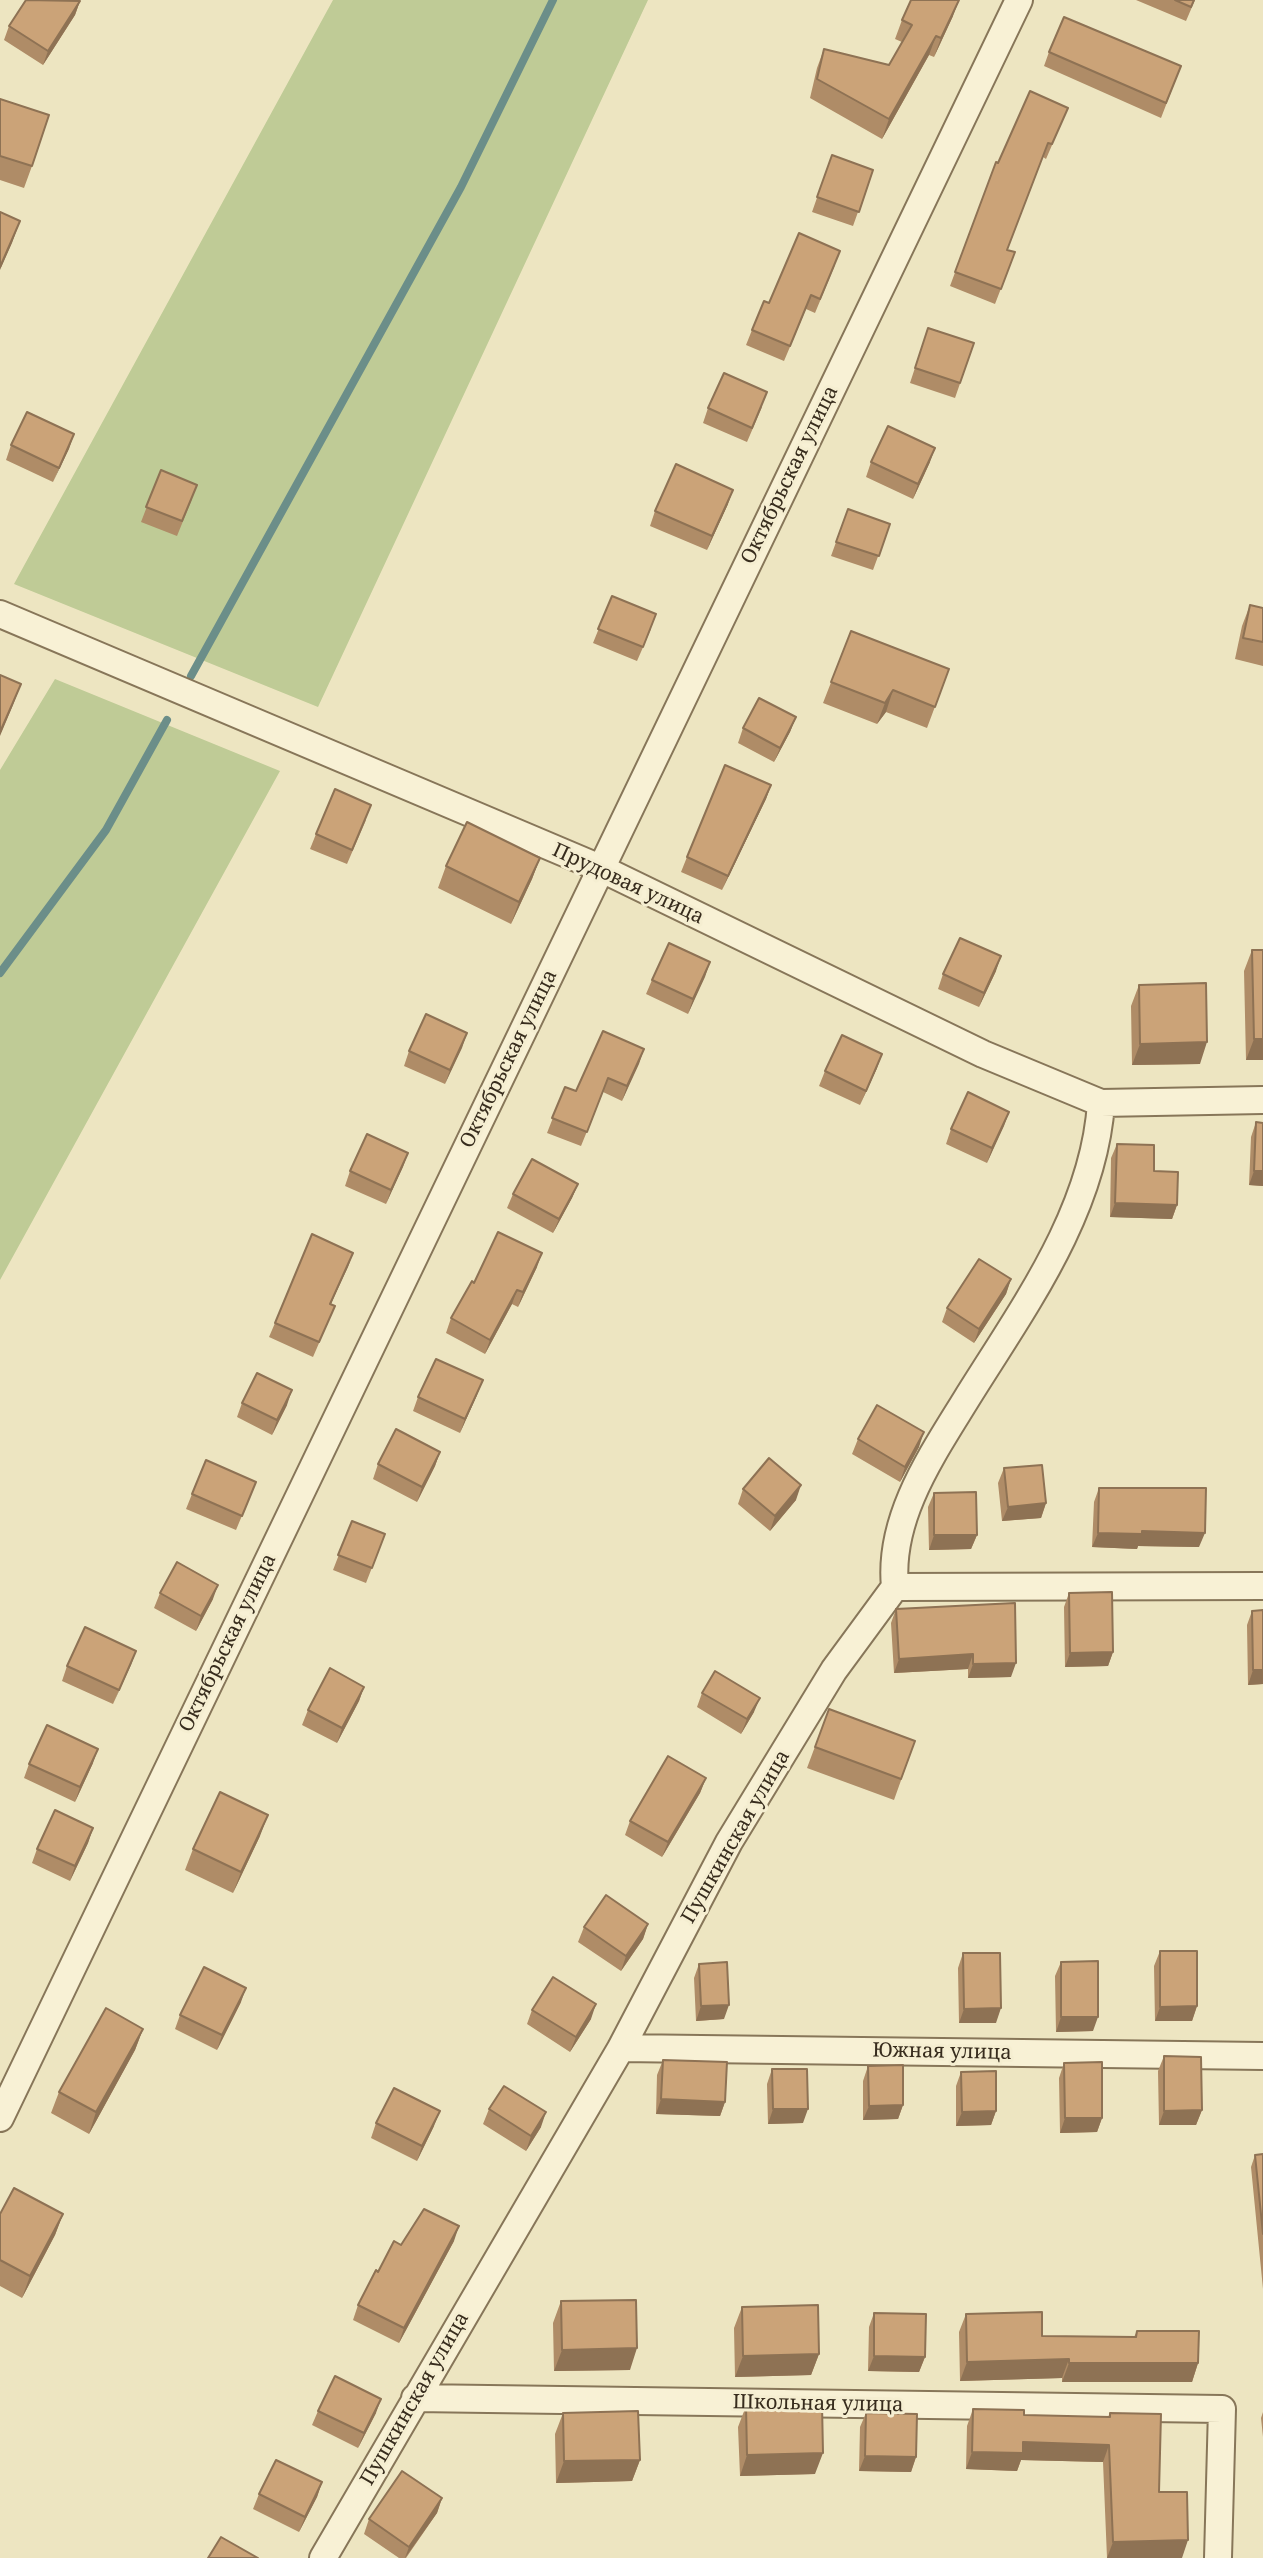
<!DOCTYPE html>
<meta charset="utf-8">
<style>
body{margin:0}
canvas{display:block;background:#ede5c1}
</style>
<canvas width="1263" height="2558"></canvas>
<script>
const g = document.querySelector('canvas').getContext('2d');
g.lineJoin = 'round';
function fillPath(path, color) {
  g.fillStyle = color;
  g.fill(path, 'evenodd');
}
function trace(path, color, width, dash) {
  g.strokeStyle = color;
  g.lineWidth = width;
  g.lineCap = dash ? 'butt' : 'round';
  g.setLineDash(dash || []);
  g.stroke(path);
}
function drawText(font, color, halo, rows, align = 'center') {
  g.font = font + ' "Noto Serif",serif';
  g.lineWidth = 6;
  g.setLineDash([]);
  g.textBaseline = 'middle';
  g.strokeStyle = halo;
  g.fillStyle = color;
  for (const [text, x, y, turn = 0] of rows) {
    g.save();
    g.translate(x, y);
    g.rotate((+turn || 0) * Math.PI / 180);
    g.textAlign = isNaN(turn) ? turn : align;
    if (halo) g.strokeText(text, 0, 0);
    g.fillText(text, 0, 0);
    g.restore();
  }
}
const green = new Path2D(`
 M333 0H648L318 707 14 584Z
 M55 679 280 771 0 1280V770Z`);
const stream = new Path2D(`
 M191 676 461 187 553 0
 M0 973 106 830 167 720`);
const minor = new Path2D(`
 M0 614 600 868 983 1054 1101 1103 1263 1100
 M895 1587 1263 1586
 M621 2048 1263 2056
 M0 2118 1019 0
 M415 2398 1222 2409 1218 2558
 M323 2558 621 2048 729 1842 834 1670 895 1587C888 1518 932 1455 967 1398 1023 1308 1094 1212 1101 1103`);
const wall = new Path2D(`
 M1136 0H1195L1186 21Z
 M80 1 75 15 43 65 4 40 9 26Z
 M953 16 934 57 929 55 882 139 810 98 817 68 824 49 889 65 902 42 895 39 902 20Z
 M1049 52 1181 66 1161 118 1044 66Z
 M0 99 32 166 24 188 0 180Z
 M1068 108 1046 159 1043 157 1007 250 1015 252 995 304 950 286 996 162 998 163Z
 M832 155 873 170 853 226 812 212Z
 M835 265 815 313 806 309 784 361 746 345 752 330 769 303Z
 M928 328 974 343 955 398 910 383Z
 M762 407 747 442 703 423 708 408Z
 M74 434 53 482 6 460 11 445Z
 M871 462H930L913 499 866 477Z
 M161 470 192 499 177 536 141 522Z
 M728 504 707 550 650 526 655 511Z
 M848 509 890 524 873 570 831 556Z
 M612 596 651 629 637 661 593 643Z
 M1250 605 1263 608V666L1235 659 1242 626Z
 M851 631 949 669 927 728 886 712 877 724 823 703Z
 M796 717 790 732 774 762 738 743 743 728Z
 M771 785 766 799 722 890 681 872 687 857Z
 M366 820 347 864 310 849 316 834Z
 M540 858 532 879 511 924 438 888 446 866Z
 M1252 950 1263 1060H1246L1244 971Z
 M710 962 688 1014 646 994 652 980Z
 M996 971 979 1007 938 989 943 974Z
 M1139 985 1200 1064 1132 1065 1131 1006Z
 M467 1033 445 1084 404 1066 409 1051Z
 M644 1049 622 1101 603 1092 581 1146 547 1133 565 1087 576 1091Z
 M877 1068 860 1105 819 1086 825 1071Z
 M1009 1112 987 1163 946 1144 951 1129Z
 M1256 1122 1263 1123V1186L1249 1185 1251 1137Z
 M1117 1144 1154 1171 1177 1205 1172 1219 1110 1217 1111 1158Z
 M408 1153 386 1204 345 1186 350 1171Z
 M578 1184 572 1198 553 1233 507 1208 513 1194Z
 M353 1253 331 1304 335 1306 313 1357 269 1337 275 1323Z
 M537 1267 518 1307 512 1304 485 1354 446 1333 451 1318 474 1283Z
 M1011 1279 1006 1294 974 1343 942 1322 947 1308Z
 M477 1395 460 1433 413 1411 418 1397Z
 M242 1403 287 1405 272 1435 237 1417Z
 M858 1439 919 1447 900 1482 852 1454Z
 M440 1452 435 1466 417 1502 373 1479 378 1464Z
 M1004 1468 1046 1503 1041 1518 1002 1521 998 1483Z
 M256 1482 236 1530 186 1509 192 1494Z
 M1099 1488 1199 1547 1138 1546 1137 1549 1092 1547 1094 1502Z
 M743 1489 796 1500 770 1531 738 1504Z
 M934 1493 977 1535 971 1549 929 1550 928 1507Z
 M352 1521 385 1534 366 1583 333 1570Z
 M160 1593 213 1599 196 1631 154 1608Z
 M1069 1593 1113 1652 1108 1666 1065 1667 1064 1607Z
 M896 1609 1011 1677 968 1678V1669L894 1673 891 1623Z
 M1263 1610V1684L1248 1685 1247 1625 1252 1611Z
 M136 1651 113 1704 62 1681 67 1666Z
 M364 1687 359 1701 337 1743 302 1725 308 1710Z
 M702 1693 754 1712 741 1734 697 1707Z
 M829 1709 915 1741 894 1800 807 1768Z
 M93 1763 75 1802 24 1778 29 1764Z
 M706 1778 700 1793 662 1857 625 1835 630 1821Z
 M93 1828 88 1843 70 1881 32 1863 37 1849Z
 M260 1836 233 1893 185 1870 193 1849Z
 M648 1924 643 1939 621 1971 578 1942 584 1927Z
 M1160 1951 1197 2006 1192 2021H1155L1154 1966Z
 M963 1953 996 2023H959L958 1968Z
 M1061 1962 1093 2031 1056 2032 1055 1976Z
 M699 1964 724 2019 696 2021 694 1978Z
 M241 2002 217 2050 175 2029 180 2015Z
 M532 2010 591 2019 570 2052 527 2024Z
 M143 2029 135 2050 89 2134 51 2113 59 2092Z
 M1164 2056 1202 2110 1196 2125H1159L1158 2071Z
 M663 2060 725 2102 720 2116 656 2114 657 2075Z
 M1064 2063 1102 2118 1097 2132 1060 2133 1059 2078Z
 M868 2066 903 2105 898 2119 863 2120V2081Z
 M772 2069 803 2123 768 2124 767 2084Z
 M961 2072 996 2111 991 2125 956 2126V2086Z
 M489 2109 541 2127 526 2151 483 2124Z
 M376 2123 434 2126 417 2161 371 2138Z
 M1263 2154V2289L1251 2167 1255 2155Z
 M0 2214H63L55 2235 22 2298 0 2286Z
 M454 2241 399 2343 353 2320 358 2305 378 2272 401 2245Z
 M561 2301 630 2370 554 2371 553 2323Z
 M742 2307 819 2354 811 2375 735 2377 734 2328Z
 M874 2313 925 2357 919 2372 868 2371 869 2327Z
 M966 2314 1042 2336 1134 2337 1137 2331 1198 2363 1192 2382H1062V2378L960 2381 959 2332Z
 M746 2406 815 2474 740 2476 738 2427Z
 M973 2409 1024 2415 1108 2417 1110 2413 1159 2492 1182 2558H1107L1103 2462 1021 2460 1017 2471 966 2469 967 2426Z
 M318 2411 376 2413 358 2448 312 2425Z
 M1263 2412V2437L1261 2418Z
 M563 2413 640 2460 632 2481 556 2483 555 2434Z
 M866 2413 916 2457 911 2472 859 2471 860 2427Z
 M322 2482 317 2497 299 2532 253 2509 259 2494Z
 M442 2498 437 2513 406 2558H399L364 2534 369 2519Z`);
const shadedWall = new Path2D(`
 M959 0 953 16 934 57 941 38Z
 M80 1 75 15 43 65 48 51Z
 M936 36 929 55 882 139 889 119Z
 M20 221 12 243 0 270V267Z
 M74 434 69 449 53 482 59 468Z
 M935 448 930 462 913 499 918 484Z
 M733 490 728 504 707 550 712 536Z
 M21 684 13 705 0 736V732Z
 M893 690 886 712 877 724 885 703Z
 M796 717 790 732 774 762 780 748Z
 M771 785 766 799 722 890 728 876Z
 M540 858 532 879 511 924 519 902Z
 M1001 956 996 971 979 1007 984 993Z
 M710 962 705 977 688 1014 693 999Z
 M467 1033 462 1048 445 1084 450 1070Z
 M1254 1039H1263V1060H1246Z
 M1207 1042 1200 1064 1132 1065 1140 1044Z
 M644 1049 639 1064 622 1101 627 1086Z
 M882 1054 877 1068 860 1105 866 1091Z
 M1009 1112 1004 1126 987 1163 992 1148Z
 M408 1153 403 1167 386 1204 391 1190Z
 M1254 1171H1263V1186L1249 1185Z
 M578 1184 572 1198 553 1233 559 1219Z
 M1115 1203 1177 1205 1172 1219 1110 1217Z
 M353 1253 348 1267 324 1318 330 1304Z
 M542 1253 537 1267 518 1307 523 1292Z
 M1011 1279 1006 1294 974 1343 979 1329Z
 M517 1290 512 1304 485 1354 490 1340Z
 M483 1380 477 1395 460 1433 465 1419Z
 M292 1390 287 1405 272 1435 277 1420Z
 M924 1432 919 1447 900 1482 905 1467Z
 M440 1452 435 1466 417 1502 422 1487Z
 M801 1485 796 1500 770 1531 775 1516Z
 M1046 1503 1041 1518 1002 1521 1008 1507Z
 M1142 1531 1205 1533 1199 1547 1138 1546 1137 1549 1092 1547 1098 1533Z
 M934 1535H977L971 1549 929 1550Z
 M218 1585 213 1599 196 1631 201 1616Z
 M136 1651 131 1665 113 1704 119 1690Z
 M1113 1652 1108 1666 1065 1667 1070 1653Z
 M973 1654 968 1669 894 1673 899 1659Z
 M1016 1663 1011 1677 968 1678 973 1664Z
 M1253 1670H1263V1684L1248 1685Z
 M364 1687 359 1701 337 1743 342 1728Z
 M760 1698 754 1712 741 1734 747 1719Z
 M98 1749 93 1763 75 1802 80 1787Z
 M706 1778 700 1793 662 1857 668 1842Z
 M268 1815 260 1836 233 1893 241 1872Z
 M93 1828 88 1843 70 1881 75 1866Z
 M648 1924 643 1939 621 1971 626 1956Z
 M246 1988 241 2002 217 2050 222 2035Z
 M596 2004 591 2019 570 2052 576 2037Z
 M729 2005 724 2019 696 2021 701 2006Z
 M1197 2006 1192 2021H1155L1160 2007Z
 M1001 2008 996 2023H959L964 2009Z
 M1061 2017H1098L1093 2031 1056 2032Z
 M143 2029 135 2050 89 2134 96 2112Z
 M661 2099 725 2102 720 2116 656 2114Z
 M903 2105 898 2119 863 2120 869 2106Z
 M773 2109H808L803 2123 768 2124Z
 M1202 2110 1196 2125H1159L1164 2111Z
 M440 2111 434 2126 417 2161 422 2146Z
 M996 2111 991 2125 956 2126 962 2112Z
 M546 2112 541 2127 526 2151 531 2136Z
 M1065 2118H1102L1097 2132 1060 2133Z
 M63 2214 55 2235 22 2298 30 2276Z
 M459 2226 454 2241 399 2343 404 2328Z
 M637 2348 630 2370 554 2371 562 2350Z
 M819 2354 811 2375 735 2377 743 2356Z
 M874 2356 925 2357 919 2372 868 2371Z
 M1069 2359 1062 2378 960 2381 967 2362Z
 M1069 2363H1198L1192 2382H1062Z
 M381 2399 376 2413 358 2448 364 2433Z
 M1023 2442 1109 2445 1103 2462 1021 2460 1017 2471 966 2469 972 2452Z
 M823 2453 815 2474 740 2476 747 2455Z
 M865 2456 916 2457 911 2472 859 2471Z
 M640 2460 632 2481 556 2483 564 2461Z
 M322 2482 317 2497 299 2532 305 2517Z
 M442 2498 437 2513 405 2558 409 2547Z
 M1188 2540 1182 2558H1107L1113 2542Z`);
const building = new Path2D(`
 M26 0 80 1 48 51 9 26Z
 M911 0H959L941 38 936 36 889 119 817 79 824 49 889 65 912 25 902 20Z
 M1175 0H1194L1191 7Z
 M1064 17 1181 66 1166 103 1049 52Z
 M1030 91 1068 108 1052 144 1048 143 1007 250 1015 252 1001 289 955 272 996 162 998 163Z
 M0 99 49 115 32 166 0 156Z
 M832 155 873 170 859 212 817 197Z
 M0 212 20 221 0 267Z
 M799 233 840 251 820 299 811 295 790 346 752 330 764 301 769 303Z
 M928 328 974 343 960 383 915 368Z
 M724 373 767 392 752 428 708 408Z
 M27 412 74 434 59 468 11 445Z
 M888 426 935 448 918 484 871 462Z
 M676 464 733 490 712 536 655 511Z
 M161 470 197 485 182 521 146 507Z
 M848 509 890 524 879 556 836 542Z
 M612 596 656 614 643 647 598 629Z
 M1250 605 1263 608V642L1243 638Z
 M851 631 949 669 935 707 893 690 885 703 831 682Z
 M0 675 21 684 0 732Z
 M759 698 796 717 780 748 743 728Z
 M725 765 771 785 728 876 687 857Z
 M335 789 371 805 352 850 316 834Z
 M467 822 540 858 519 902 446 866Z
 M960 938 1001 956 984 993 943 974Z
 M669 943 710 962 693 999 652 980Z
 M1252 950H1263V1039H1254Z
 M1206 983 1207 1042 1140 1044 1139 985Z
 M426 1014 467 1033 450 1070 409 1051Z
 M603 1031 644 1049 627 1086 608 1078 587 1132 552 1118 565 1087 576 1091Z
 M842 1035 882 1054 866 1091 825 1071Z
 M968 1092 1009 1112 992 1148 951 1129Z
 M1256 1122 1263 1123V1171H1254Z
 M367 1134 408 1153 391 1190 350 1171Z
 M1117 1144 1154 1145V1171L1178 1172 1177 1205 1115 1203Z
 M532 1159 578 1184 559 1219 513 1194Z
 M498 1232 542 1253 523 1292 517 1290 490 1340 451 1318 472 1281 474 1283Z
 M312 1234 353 1253 330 1304 335 1306 319 1342 275 1323Z
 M979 1259 1011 1279 979 1329 947 1308Z
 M436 1359 483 1380 465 1419 418 1397Z
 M257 1373 292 1390 277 1420 242 1403Z
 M877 1405 924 1432 905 1467 858 1439Z
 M396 1429 440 1452 422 1487 378 1464Z
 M769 1458 801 1485 775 1516 743 1489Z
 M206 1460 256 1482 242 1516 192 1494Z
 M1042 1465 1046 1503 1008 1507 1004 1468Z
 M1099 1488H1206L1205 1533 1142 1531V1534L1098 1533Z
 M976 1492 977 1535H934V1493Z
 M352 1521 385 1534 372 1568 338 1555Z
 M177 1562 218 1585 201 1616 160 1593Z
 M1112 1592 1113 1652 1070 1653 1069 1593Z
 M1015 1603 1016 1663 973 1664V1654L899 1659 896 1609Z
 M1263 1610V1670H1253L1252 1611Z
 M85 1627 136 1651 119 1690 67 1666Z
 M330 1668 364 1687 342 1728 308 1710Z
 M715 1671 760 1698 747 1719 702 1693Z
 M829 1709 915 1741 901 1779 815 1747Z
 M47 1725 98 1749 80 1787 29 1764Z
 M668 1756 706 1778 668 1842 630 1821Z
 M220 1792 268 1815 241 1872 193 1849Z
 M55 1810 93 1828 75 1866 37 1849Z
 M606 1895 648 1924 626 1956 584 1927Z
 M1160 1951H1197V2006L1160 2007Z
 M963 1953H1000L1001 2008 964 2009Z
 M1098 1961V2017H1061V1962Z
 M727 1962 729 2005 701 2006 699 1964Z
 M204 1967 246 1988 222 2035 180 2015Z
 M553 1977 596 2004 576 2037 532 2010Z
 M106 2008 143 2029 96 2112 59 2092Z
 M1164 2056 1201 2057 1202 2110 1164 2111Z
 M663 2060 727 2062 725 2102 661 2099Z
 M1102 2062V2118H1065L1064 2063Z
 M903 2065V2105L869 2106 868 2066Z
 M772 2069H807L808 2109H773Z
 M996 2071V2111L962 2112 961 2072Z
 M504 2086 546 2112 531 2136 489 2109Z
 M394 2088 440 2111 422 2146 376 2123Z
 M1263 2154V2234L1255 2155Z
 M14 2188 63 2214 30 2276 0 2260V2214Z
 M424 2209 459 2226 404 2328 358 2305 376 2270 378 2272 394 2241 401 2245Z
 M636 2300 637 2348 562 2350 561 2301Z
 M818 2305 819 2354 743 2356 742 2307Z
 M1042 2312V2336L1136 2337 1137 2331H1199L1198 2363H1069V2359L967 2362 966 2314Z
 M874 2313 926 2314 925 2357 874 2356Z
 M335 2376 381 2399 364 2433 318 2411Z
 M822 2404 823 2453 747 2455 746 2406Z
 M973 2409 1024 2410V2415L1110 2417V2413L1161 2414 1159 2492H1187L1188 2540 1113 2542 1109 2445 1023 2442V2453L972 2452Z
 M638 2411 640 2460 564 2461 563 2413Z
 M866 2413 917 2414 916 2457 865 2456Z
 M276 2460 322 2482 305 2517 259 2494Z
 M402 2471 442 2498 409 2547 369 2519Z
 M221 2537 258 2558H208Z`);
const streetNames = [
 ["Октябрьская улица",790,475,-64],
 ["Прудовая улица",628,884,25],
 ["Октябрьская улица",509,1059,-64],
 ["Октябрьская улица",228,1643,-64],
 ["Пушкинская улица",736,1837,-60],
 ["Южная улица",942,2052,1],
 ["Пушкинская улица",415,2399,-60],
 ["Школьная улица",818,2404,1]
];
fillPath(green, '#bfcb96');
trace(stream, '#6b8e89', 8);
trace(minor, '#877659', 30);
trace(minor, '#f8f1d5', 26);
fillPath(wall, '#af8c67');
fillPath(shadedWall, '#8e7254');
fillPath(building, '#cba378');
trace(building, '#8e7254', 2);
drawText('20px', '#372c1d', '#f5eed1', streetNames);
</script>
